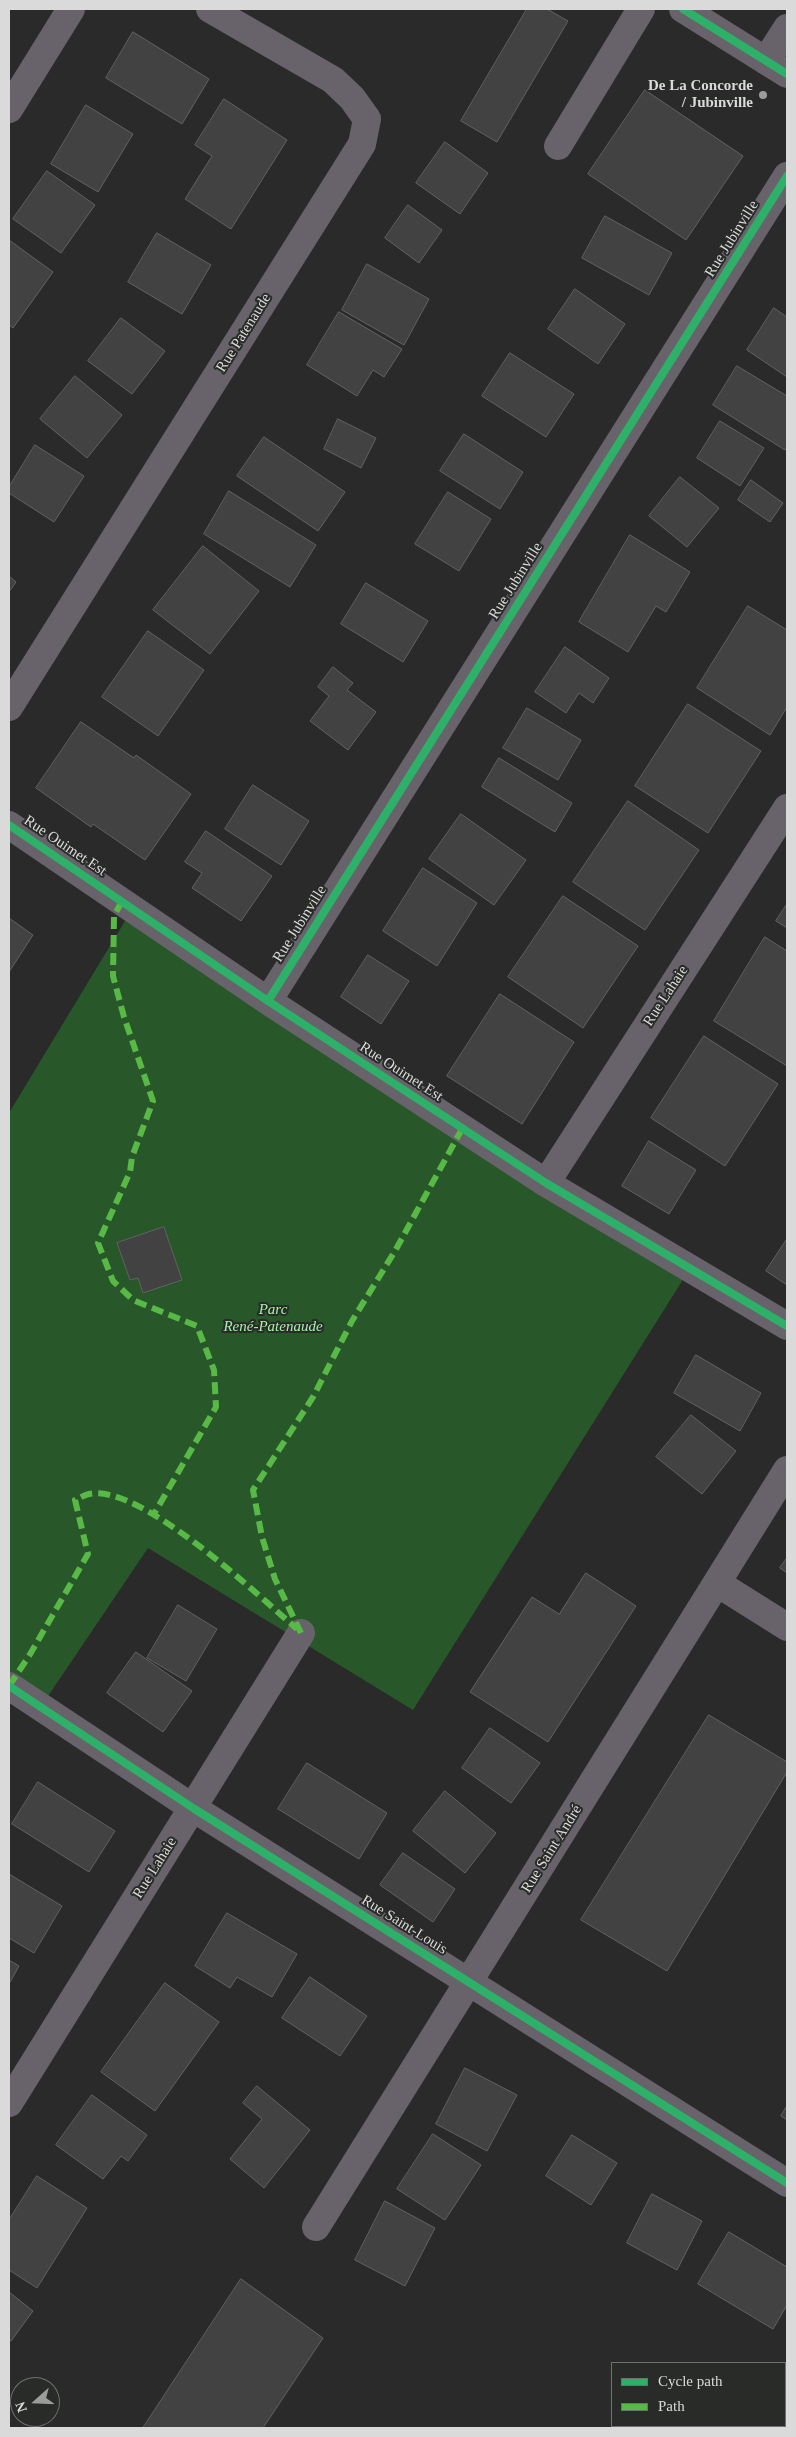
<!DOCTYPE html>
<meta charset="utf-8">
<style>
body{margin:0}
#map{position:relative;width:796px;height:2437px;overflow:hidden;background:#2a2a2a;font-family:Georgia,serif}
canvas{display:block}
.frame{position:absolute;inset:0;border:10px solid #d9dad9;pointer-events:none}
.legend{position:absolute;left:611px;top:2362px;width:175px;height:65px;box-sizing:border-box;background:#292b29;border:1px solid #6f716f;margin:0;padding:6px 9px;list-style:none;font-size:15px;color:#d9dad9}
.legend li{display:flex;align-items:center;gap:10px;height:25px}
.legend b{width:25px;border:1px solid #6f716f}
.north{position:absolute;left:10px;top:2377px;width:50px;height:50px;box-sizing:border-box;background:#292b29;border:1px solid #6f716f;border-radius:50%;rotate:250deg;font-size:14px;font-weight:700;line-height:20px;text-align:center;color:#d9dad9}
.north::after{content:'';display:block;margin:auto;width:18px;height:22px;background:#9c9c9c;clip-path:polygon(50% 0,100% 100%,50% 72%,0 100%)}
</style>
<div id="map">
<canvas width="796" height="2437"></canvas>
<div class="frame"></div>
<ul class="legend">
<li><b style="height:6px;background:#2db169"></b>Cycle path</li>
<li><b style="height:6px;background:#58b947"></b>Path</li>
</ul>
<div class="north">N</div>
</div>
<script>
const g = document.querySelector('canvas').getContext('2d');
g.lineJoin = 'round';
function fillPath(path, color) {
  g.fillStyle = color;
  g.fill(path, 'evenodd');
}
function trace(path, color, width, dash) {
  g.strokeStyle = color;
  g.lineWidth = width;
  g.lineCap = dash ? 'butt' : 'round';
  g.setLineDash(dash || []);
  g.stroke(path);
}
function drawText(font, color, halo, rows, align = 'center') {
  g.font = font + ' Georgia,serif';
  g.lineWidth = 4;
  g.setLineDash([]);
  g.textBaseline = 'middle';
  g.strokeStyle = halo;
  g.fillStyle = color;
  for (const [text, x, y, turn = 0] of rows) {
    g.save();
    g.translate(x, y);
    g.rotate((+turn || 0) * Math.PI / 180);
    g.textAlign = isNaN(turn) ? turn : align;
    if (halo) g.strokeText(text, 0, 0);
    g.fillText(text, 0, 0);
    g.restore();
  }
}
const green = new Path2D(`
 M128 916 689 1270 413 1710 148 1548 38 1711 9 1676V1113Z`);
const building = new Path2D(`
 M527 9H547L568 21 497 142 461 121Z
 M133 32 209 79 182 124 106 78Z
 M645 90 743 156 686 240 588 174Z
 M224 99 287 140 231 229 185 199 212 156 195 145Z
 M86 105 133 134 98 192 51 164Z
 M445 142 488 173 460 214 416 183Z
 M47 171 95 205 61 253 13 219Z
 M408 205 442 230 419 263 385 238Z
 M605 216 672 253 649 295 582 258Z
 M157 233 211 265 182 314 128 282Z
 M9 240 53 272 13 328 9 325Z
 M367 264 429 299 404 345 342 310Z
 M575 289 625 324 598 364 548 329Z
 M774 308 787 317V377L747 350Z
 M339 312 402 349 384 377 373 370 357 396 307 365Z
 M121 318 165 351 132 394 88 361Z
 M510 353 574 394 546 437 482 396Z
 M737 366 787 396V447L785 450 713 405Z
 M75 376 122 415 87 458 40 419Z
 M338 419 376 438 361 468 324 449Z
 M720 421 764 448 740 486 697 458Z
 M464 434 523 472 500 509 440 471Z
 M264 437 345 492 318 531 237 476Z
 M35 445 84 476 54 522 9 493V487Z
 M680 477 719 508 687 547 649 516Z
 M751 480 783 503 770 522 738 500Z
 M229 491 316 545 290 587 204 534Z
 M448 492 491 519 459 571 415 544Z
 M630 535 690 572 666 612 656 606 628 652 579 622Z
 M203 546 259 591 210 654 153 610Z
 M9 576 16 582 9 592Z
 M366 583 428 621 403 662 341 624Z
 M748 606 787 630V707L770 735 697 688Z
 M148 631 204 670 158 736 102 697Z
 M565 647 609 678 593 703 579 693 566 713 535 692Z
 M333 667 353 683 347 690 376 712 348 750 310 721 329 696 318 687Z
 M688 704 761 751 708 833 635 786Z
 M527 708 581 740 558 780 503 748Z
 M81 722 134 758 136 755 191 794 145 860 93 824 91 827 36 788Z
 M499 758 572 803 555 832 482 787Z
 M253 785 309 821 281 865 225 829Z
 M628 801 699 850 645 930 573 882Z
 M461 814 526 860 494 905 429 859Z
 M206 831 272 876 241 921 192 888 202 873 185 862Z
 M423 868 477 903 437 966 383 931Z
 M563 896 638 946 583 1028 508 977Z
 M787 904V928L776 921Z
 M9 918 33 935 9 972Z
 M765 937 787 951V1066L714 1021Z
 M368 955 409 981 381 1024 341 997Z
 M500 994 574 1042 522 1124 447 1076Z
 M704 1036 778 1084 725 1166 651 1118Z
 M649 1141 696 1170 669 1214 622 1186Z
 M164 1227 182 1280 143 1293 138 1278 130 1280 117 1243Z
 M787 1239V1285L766 1271Z
 M696 1355 761 1393 740 1431 674 1393Z
 M691 1415 736 1451 702 1494 656 1457Z
 M787 1558V1573L780 1568Z
 M586 1573 636 1606 548 1742 470 1692 532 1597 559 1614Z
 M178 1605 217 1629 186 1681 147 1658Z
 M136 1652 192 1691 163 1732 107 1693Z
 M709 1715 787 1762V1772L667 1971 581 1920Z
 M490 1728 540 1763 511 1803 462 1768Z
 M307 1763 387 1813 359 1859 278 1809Z
 M38 1782 115 1831 89 1872 12 1824Z
 M445 1791 496 1833 465 1873 413 1831Z
 M403 1853 455 1889 433 1922 380 1885Z
 M9 1874 62 1906 34 1953 9 1938Z
 M227 1913 297 1954 272 1997 237 1977 230 1988 195 1966Z
 M9 1960 19 1966 9 1984Z
 M310 1977 367 2016 340 2056 282 2018Z
 M165 1983 219 2022 155 2111 101 2072Z
 M465 2068 517 2095 487 2151 436 2124Z
 M257 2086 310 2130 264 2188 230 2159 262 2119 243 2103Z
 M92 2095 147 2135 128 2161 121 2156 103 2179 56 2145Z
 M787 2106V2120L781 2116Z
 M433 2134 481 2165 445 2220 397 2189Z
 M572 2135 617 2163 591 2205 546 2176Z
 M37 2176 87 2208 37 2288 9 2270V2220Z
 M652 2194 702 2221 677 2270 627 2243Z
 M385 2201 435 2228 405 2286 355 2260Z
 M729 2232 787 2267V2305L773 2329 698 2284Z
 M241 2279 323 2338 263 2428H143Z
 M9 2292 33 2311 11 2341 9 2340Z`);
const minor = new Path2D(`
 M683 9 787 74
 M766 61 787 28
 M9 109 71 9
 M558 146 641 9
 M9 707 362 144 367 119 352 98 333 80 210 9
 M9 825 268 1001 546 1183 787 1326
 M268 1001 787 176
 M546 1183 787 808
 M717 1583 787 1627
 M9 1686 193 1808 787 2183
 M9 2103 301 1633
 M316 2227 787 1470`);
const quiet = new Path2D(`
 M122 901 114 916 113 976 124 1017 153 1101 132 1157 130 1172 98 1243 113 1281 133 1300 197 1326 214 1370 216 1407 154 1514
 M301 1633 275 1579 262 1537 253 1490 313 1397 352 1321 395 1251 462 1129
 M9 1686 29 1656 88 1554 75 1500C80 1498 84 1495 89 1494 140 1483 259 1596 297 1629`);
const cycleway = new Path2D(`
 M683 9 787 74
 M9 825 268 1001 546 1183 787 1326
 M268 1001 787 176
 M9 1686 193 1808 787 2183`);
const markers = [
 [763,95,5,"#9c9c9c"]
];
const poiNames = [
 ["De La Concorde",753,86],
 ["/ Jubinville",753,103]
];
const streetNames = [
 ["Rue Jubinville",732,239,-58],
 ["Rue Patenaude",244,333,-58],
 ["Rue Jubinville",516,581,-58],
 ["Rue Ouimet Est",65,846,34],
 ["Rue Jubinville",300,924,-58],
 ["Rue Lahaie",666,996,-57],
 ["Rue Ouimet Est",401,1072,33],
 ["Rue Saint André",552,1849,-58],
 ["Rue Lahaie",155,1868,-58],
 ["Rue Saint-Louis",404,1925,32]
];
const parkNames = [
 ["Parc",273,1310],
 ["René-Patenaude",273,1327]
];
fillPath(green, '#28572a');
fillPath(building, '#424242');
trace(building, '#616261', 1);
trace(minor, '#68636b', 28);
trace(quiet, '#58b947', 6, [12, 6]);
trace(cycleway, '#2db169', 8);
for (const [x, y, r, color] of markers) {
  const dot = new Path2D();
  dot.arc(x, y, r, 0, 2 * Math.PI);
  g.fillStyle = color;
  g.fill(dot);
  trace(dot, '#292b29', 2);
}
drawText('bold 15px', '#d9dad9', '#292b29', poiNames, 'right');
drawText('15px', '#d9dad9', '#292b29', streetNames);
drawText('italic 15px', '#a3f4a2', '#292b29', parkNames);
</script>
